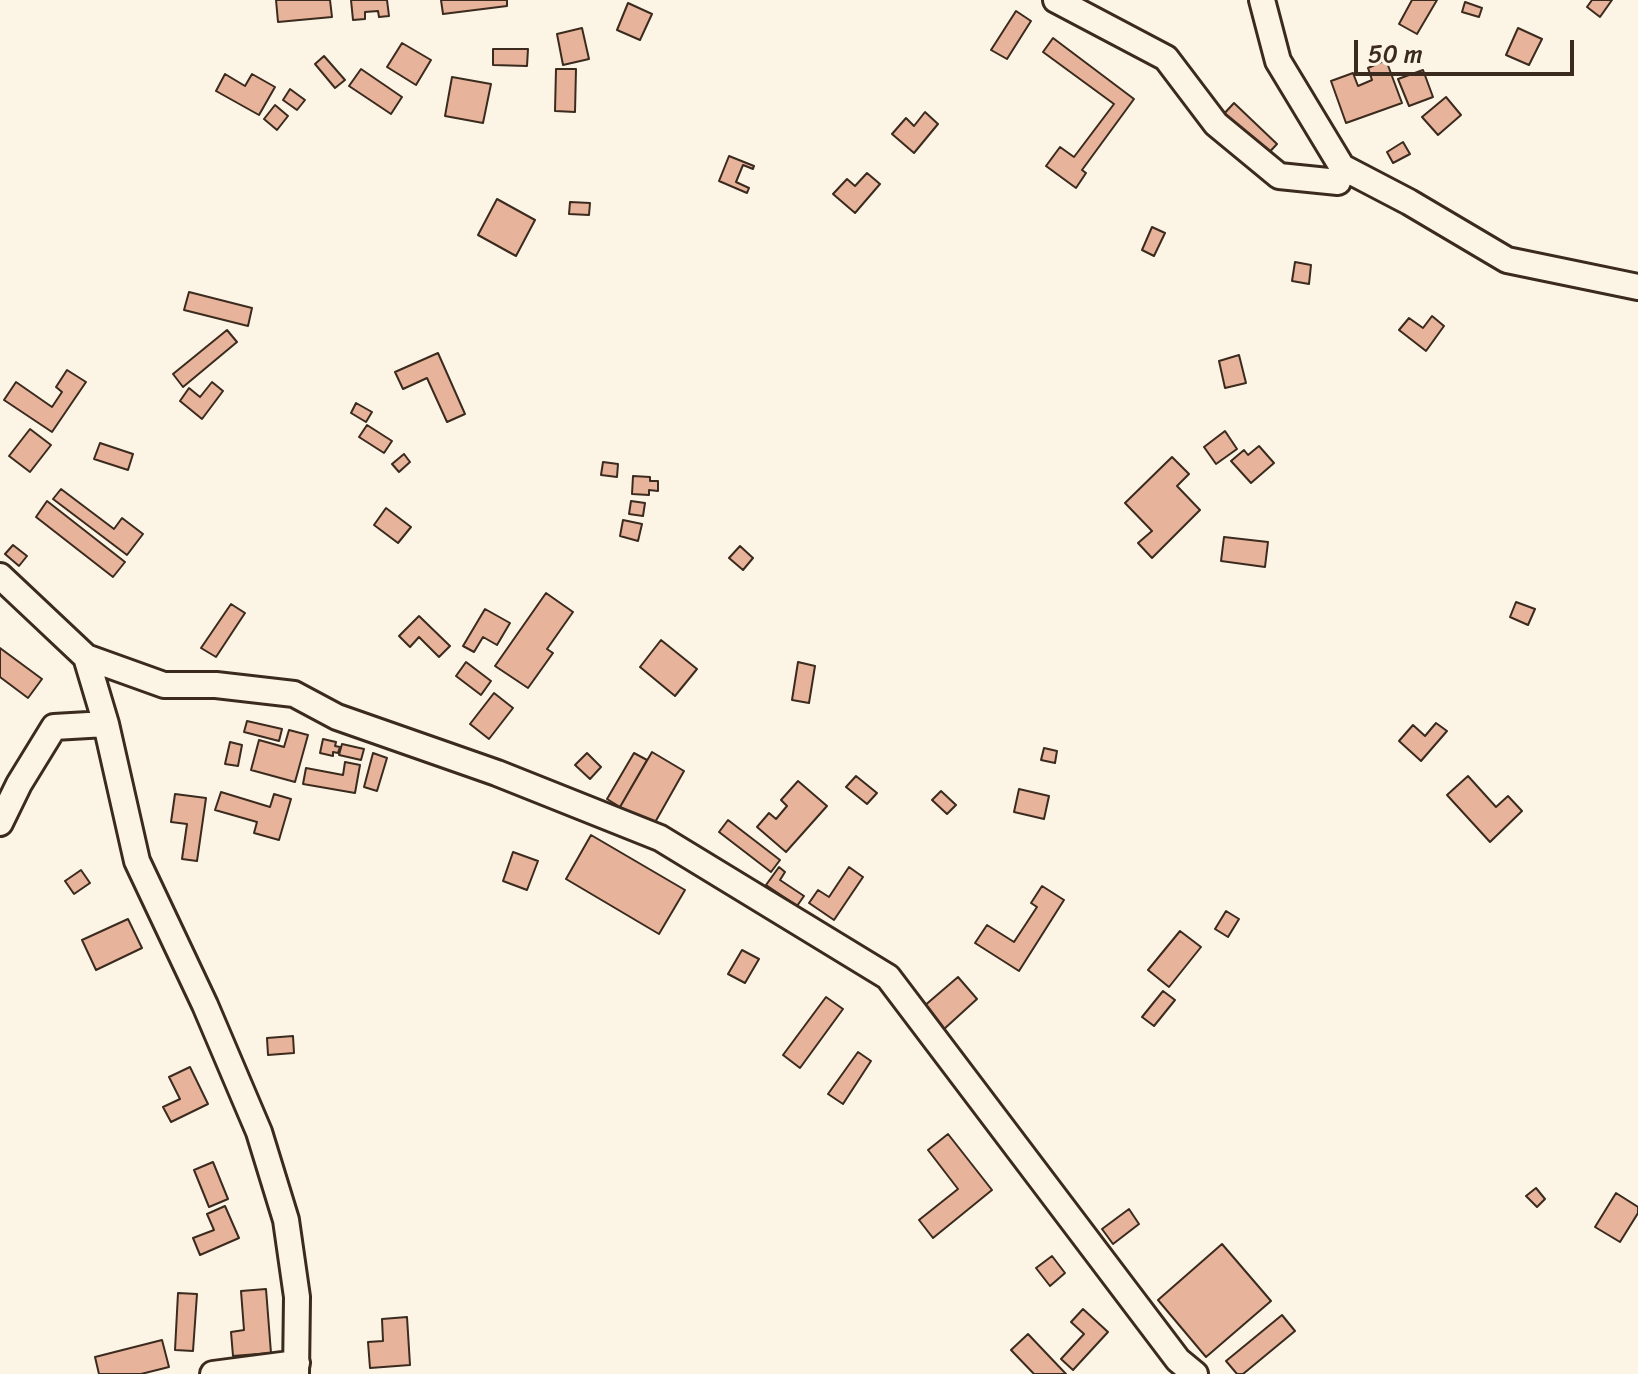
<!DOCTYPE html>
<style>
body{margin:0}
#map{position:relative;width:1638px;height:1374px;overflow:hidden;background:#fcf5e5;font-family:Sriracha,sans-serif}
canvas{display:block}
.scale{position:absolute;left:1354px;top:40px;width:220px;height:36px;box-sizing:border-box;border:4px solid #3b2a1e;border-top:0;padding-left:10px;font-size:24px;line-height:28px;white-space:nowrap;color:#3b2a1e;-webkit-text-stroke:6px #fcf5e5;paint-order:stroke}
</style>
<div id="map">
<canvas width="1638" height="1374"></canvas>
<div class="scale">50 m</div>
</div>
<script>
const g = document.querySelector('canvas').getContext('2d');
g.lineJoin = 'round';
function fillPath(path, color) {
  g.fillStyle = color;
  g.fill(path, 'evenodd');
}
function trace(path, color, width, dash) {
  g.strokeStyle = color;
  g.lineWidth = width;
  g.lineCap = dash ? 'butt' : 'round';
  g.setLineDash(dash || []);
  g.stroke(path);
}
const building = new Path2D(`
 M276 0H330L332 17 278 22Z
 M351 0H387L389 16 379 17 378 11 365 12V19L353 20Z
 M441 0H507V6L443 14Z
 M1412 0H1437L1417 34 1399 24Z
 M1592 0H1612L1600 17 1587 7Z
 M1465 2 1482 8 1479 17 1462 12Z
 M628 3 652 14 640 40 617 30Z
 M1016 11 1031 21 1007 59 991 50Z
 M582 28 589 59 563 65 557 34Z
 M1518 28 1542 39 1529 65 1506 55Z
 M1053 38 1134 99 1082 170 1086 173 1076 188 1046 166 1060 147 1074 157 1114 104 1043 52Z
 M402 43 431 60 416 85 387 67Z
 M493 49H528L527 66 493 65Z
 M324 56 345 80 335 88 315 64Z
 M1386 60 1402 103 1346 123 1331 81 1353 73 1358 86 1372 80 1368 68Z
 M361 69 402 97 391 114 349 86Z
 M556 69H576L575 112 555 111Z
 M1423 70 1433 97 1409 106 1398 79Z
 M225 74 245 86 252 74 275 87 259 115 216 91Z
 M452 77 491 84 483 123 445 116Z
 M290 89 305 100 297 110 283 100Z
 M1446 97 1461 115 1438 135 1422 117Z
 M1234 103 1277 144 1264 158 1221 117Z
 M275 105 288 116 277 130 264 119Z
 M925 112 938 124 914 153 892 134 906 118 914 126Z
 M1403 142 1410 154 1393 163 1387 152Z
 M729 156 754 166 753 169 743 165 736 182 749 188 747 193 719 181Z
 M867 173 880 184 855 213 833 194 847 179 855 186Z
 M497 199 535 220 516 256 478 235Z
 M570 202 590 203 589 215 569 214Z
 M1152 227 1165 233 1154 256 1142 250Z
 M1295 262 1311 265 1309 284 1292 281Z
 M189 292 252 308 248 326 184 310Z
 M1432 316 1444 326 1426 351 1399 330 1409 318 1423 328Z
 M227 330 237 342 183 387 173 374Z
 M438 353 465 414 447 422 427 378 403 389 395 372Z
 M1239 355 1246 383 1225 388 1219 361Z
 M67 370 86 382 52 432 4 400 16 382 52 407 62 392 56 387Z
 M212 382 223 391 202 419 180 401 189 388 200 397Z
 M356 403 372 412 366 422 351 413Z
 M367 425 392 441 384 453 359 437Z
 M30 429 51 445 30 472 9 456Z
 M1225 431 1237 449 1216 464 1204 447Z
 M100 443 133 454 128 470 94 459Z
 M1259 446 1274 463 1251 483 1231 461 1244 450 1248 455Z
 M404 454 410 462 399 472 392 464Z
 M1172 457 1189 474 1177 486 1200 510 1152 558 1138 543 1152 531 1125 503Z
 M603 462 618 464 617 477 601 475Z
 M633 476 650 477V481H658V491L649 490V495L632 494Z
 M61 489 114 529 122 518 143 534 127 555 53 499Z
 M47 501 125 562 113 577 36 517Z
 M631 501 645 503 643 516 629 514Z
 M386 508 411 527 398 543 374 525Z
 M623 520 642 524 638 541 620 536Z
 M1224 537 1268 542 1265 567 1221 561Z
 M13 545 27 556 19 566 5 554Z
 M740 546 753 558 743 570 729 558Z
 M546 593 573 612 547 649 553 653 528 688 495 666Z
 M1516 602 1535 609 1528 625 1510 617Z
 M231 604 245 613 216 657 201 648Z
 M485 609 510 623 497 645 483 637 474 652 463 646Z
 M419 616 450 646 439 657 419 637 410 647 399 636Z
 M661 640 697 669 675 696 640 667Z
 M0 648 42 679 28 698 0 677Z
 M466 662 491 681 481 695 456 676Z
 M798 662 815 666 809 703 792 700Z
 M494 693 513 708 489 739 470 724Z
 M247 721 282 729 279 741 244 732Z
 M1436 723 1447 731 1421 761 1399 741 1413 725 1425 736Z
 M289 730 308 735 295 782 251 770 259 740 284 747Z
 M323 739 336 742 335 746 340 747 338 753 333 752V756L320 753Z
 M230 742 242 745 238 766 225 764Z
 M342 744 364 749 361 760 339 755Z
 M1044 748 1057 751 1055 763 1041 760Z
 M652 752 684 771 653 826 620 807Z
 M373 753 387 758 377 791 364 787Z
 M587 753 601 767 590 779 575 765Z
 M634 753 647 760 620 807 607 799Z
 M345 762 360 765 355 793 303 784 306 768 343 775Z
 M856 776 877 793 867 804 846 787Z
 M1468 776 1496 807 1508 796 1522 811 1490 842 1447 795Z
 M798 781 827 806 786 852 757 827 769 813 776 819 787 806 781 800Z
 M1019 789 1049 796 1044 819 1014 812Z
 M941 791 956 805 947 814 932 800Z
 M221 792 270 807 274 794 291 799 279 840 254 833 257 822 215 810Z
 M175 794 206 798 197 861 182 859 187 824 171 822Z
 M728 820 780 860 771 872 719 832Z
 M591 835 685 890 659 934 566 879Z
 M513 852 538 861 527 890 503 881Z
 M779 867 785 872 780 880 804 896 797 906 766 885Z
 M849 867 863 877 834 920 809 903 818 890 829 897Z
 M81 870 90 883 74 894 65 881Z
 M1042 886 1064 900 1019 971 975 943 987 925 1014 942 1037 907 1031 903Z
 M1226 911 1239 919 1228 937 1215 929Z
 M128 919 142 948 96 970 82 940Z
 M1180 931 1201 947 1169 987 1148 970Z
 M742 950 759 959 745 983 728 974Z
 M958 977 977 999 943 1030 923 1007Z
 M1163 991 1175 1000 1154 1026 1142 1017Z
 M826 997 843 1009 800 1068 783 1055Z
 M293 1036 294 1053 268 1055 267 1038Z
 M858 1052 871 1061 843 1104 828 1094Z
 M190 1067 208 1104 171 1122 163 1107 180 1099 169 1077Z
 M948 1134 992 1190 933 1238 919 1220 958 1189 928 1150Z
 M213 1162 228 1199 209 1207 194 1170Z
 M1536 1188 1545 1199 1537 1207 1526 1196Z
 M1616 1193 1638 1207V1213L1620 1242 1595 1227Z
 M225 1206 239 1238 200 1255 193 1238 214 1230 207 1214Z
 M1129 1209 1139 1224 1113 1244 1102 1229Z
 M1222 1244 1271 1301 1206 1357 1158 1300Z
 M1052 1256 1065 1273 1050 1286 1036 1268Z
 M266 1289 271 1353 233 1356 231 1332 244 1330 241 1291Z
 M178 1293 197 1294 193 1351 175 1350Z
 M1083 1309 1108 1332 1073 1370 1061 1359 1084 1334 1071 1322Z
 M1282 1315 1295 1331 1243 1374H1237L1226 1361Z
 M407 1317 410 1365 370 1368 368 1342 383 1341 382 1319Z
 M1028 1334 1066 1374H1034L1011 1350Z
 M162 1340 169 1367 141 1374H99L95 1357Z`);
const minor = new Path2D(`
 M1056 0 1166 58 1216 124 1279 176 1338 182 1342 167 1278 61 1262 0
 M1342 167 1409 202 1507 260 1638 287
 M0 576 86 657 164 685H216L294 694 337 717 497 773 660 838 888 977 1178 1360 1195 1374
 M86 657 106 724 137 861 205 1005 259 1132 286 1220 297 1297 296 1374
 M0 823 19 784 54 727 106 724
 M213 1374 297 1363`);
fillPath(building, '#e7b39a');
trace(building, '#3b2a1e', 2);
trace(minor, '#3b2a1e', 30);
trace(minor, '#fcf5e5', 24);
</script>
